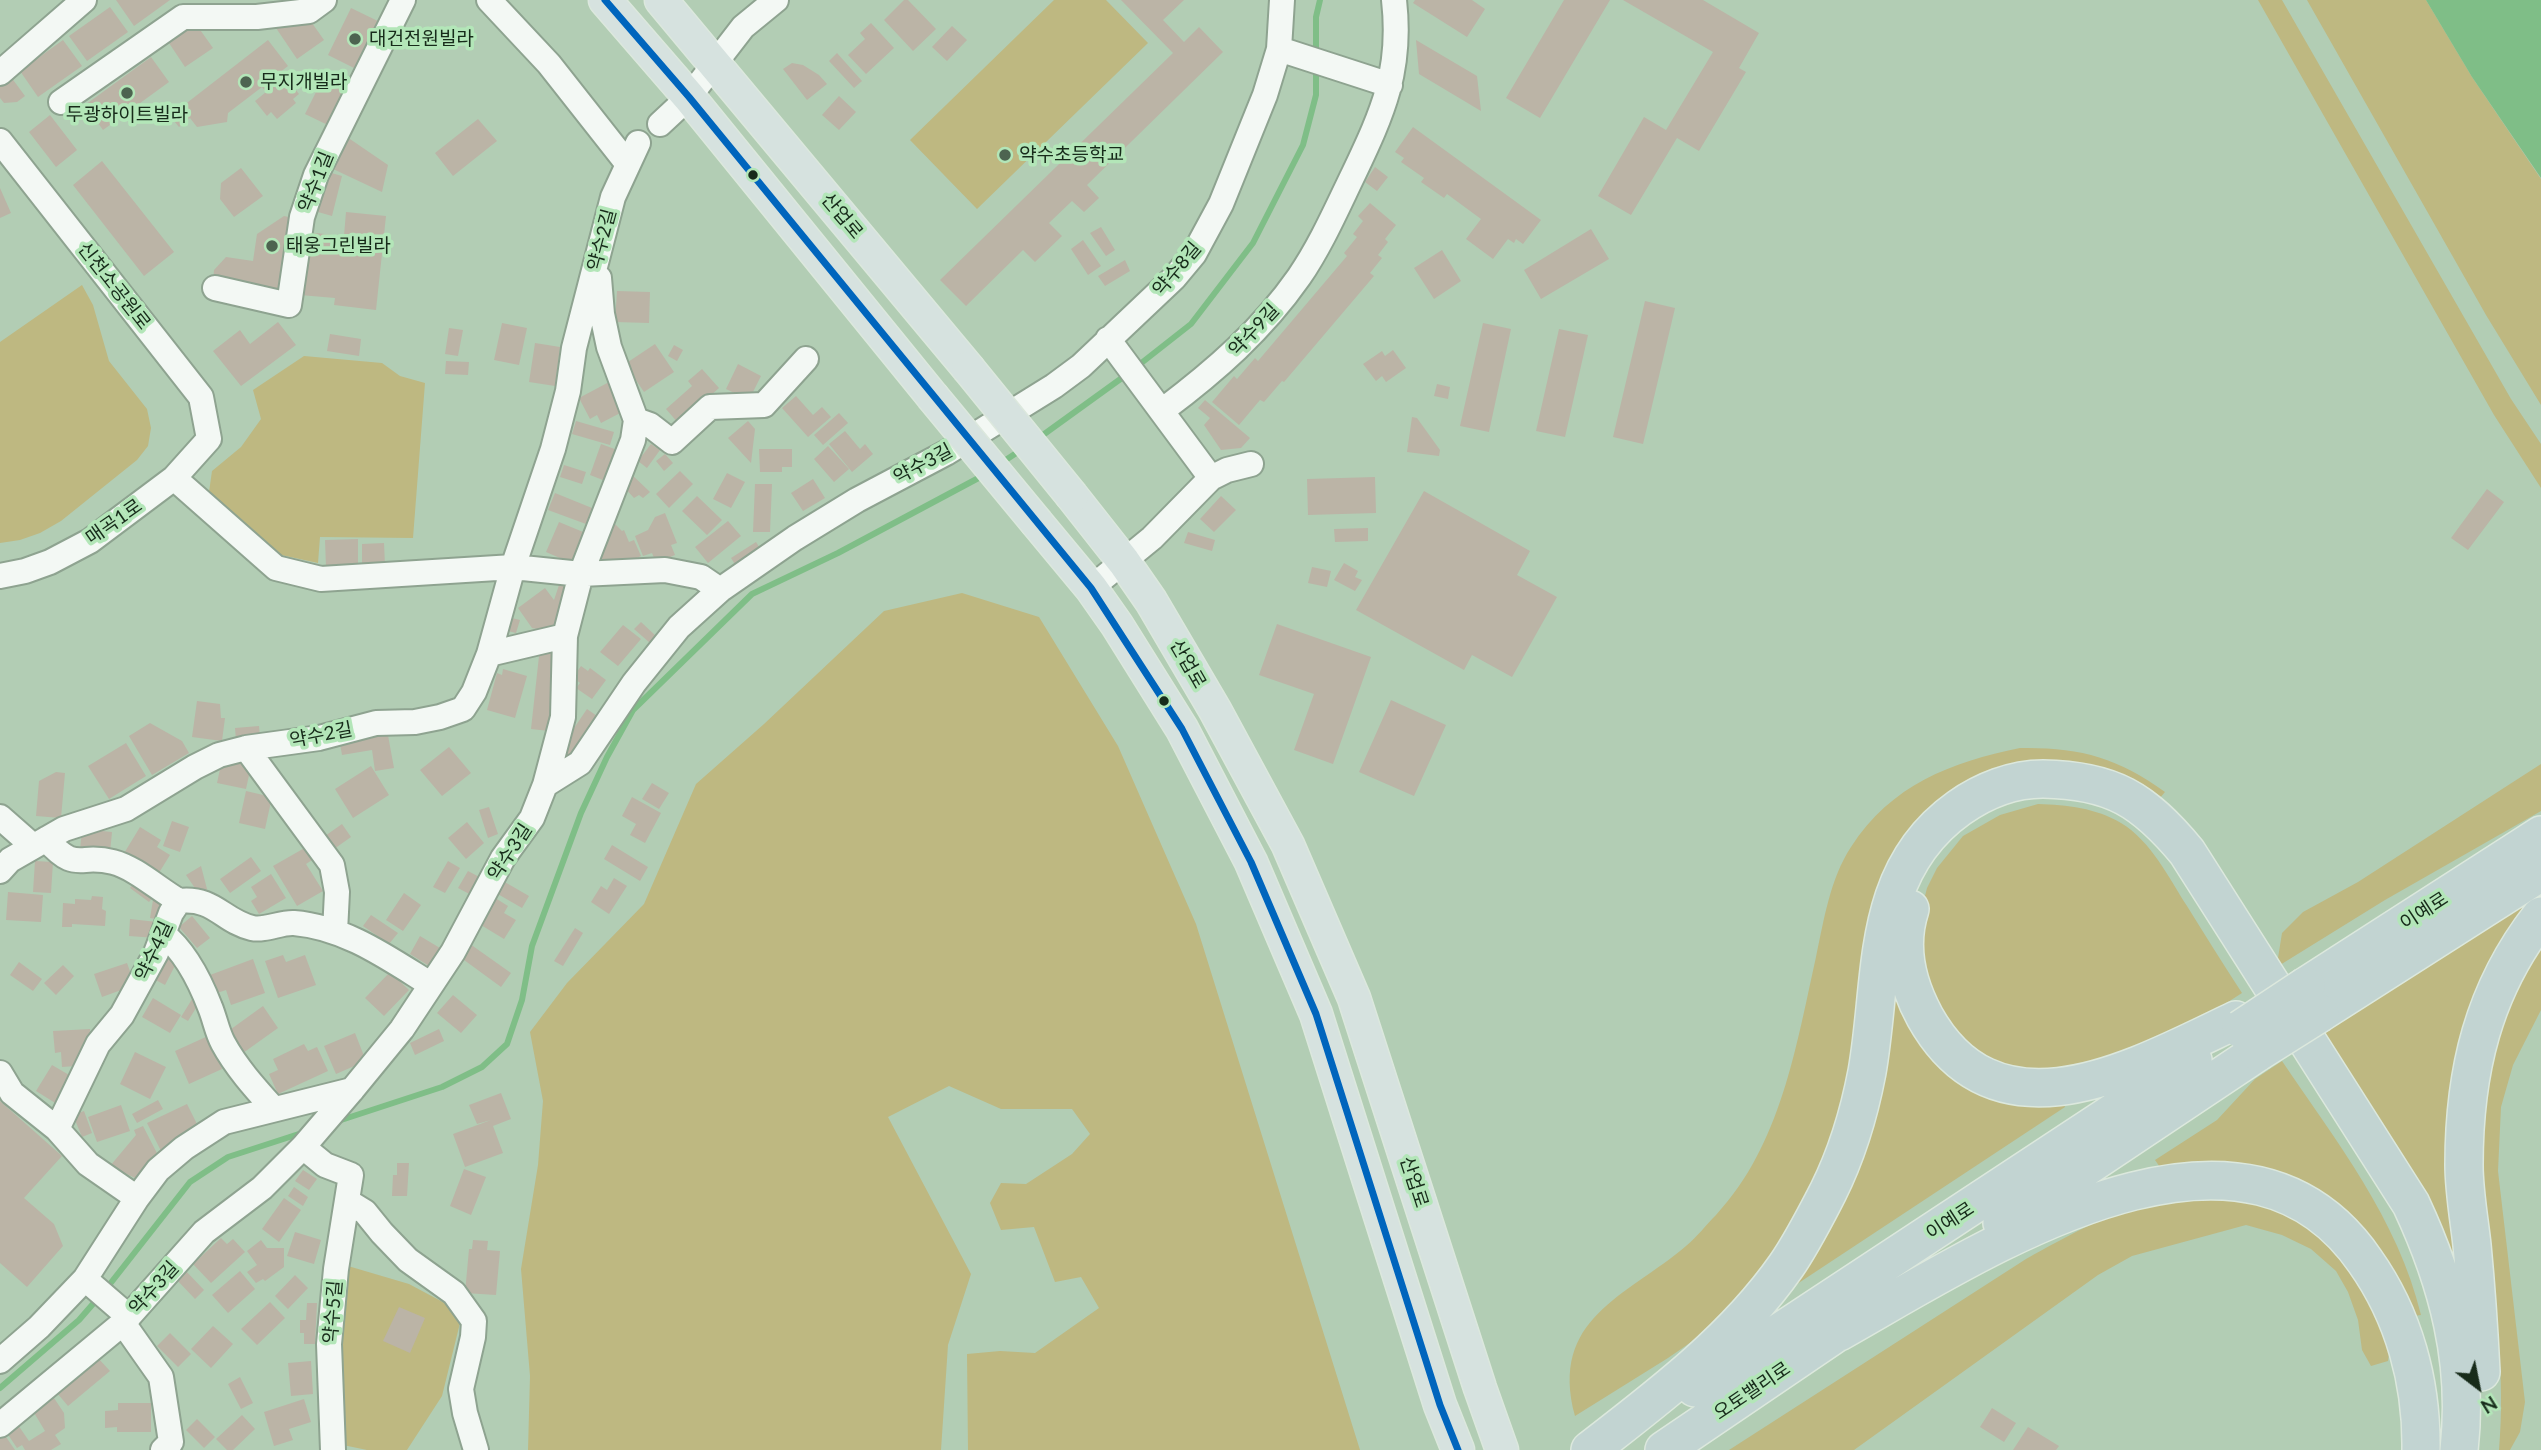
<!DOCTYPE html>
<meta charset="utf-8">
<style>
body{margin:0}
#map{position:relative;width:2541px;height:1450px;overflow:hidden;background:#b2cdb4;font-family:Lato,sans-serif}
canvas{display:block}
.north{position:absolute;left:2443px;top:1352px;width:70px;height:70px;-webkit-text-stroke:5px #b3e6b8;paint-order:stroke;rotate:148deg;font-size:19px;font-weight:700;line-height:28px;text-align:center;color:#172b1a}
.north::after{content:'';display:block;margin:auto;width:24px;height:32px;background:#172b1a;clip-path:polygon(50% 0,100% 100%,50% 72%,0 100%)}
</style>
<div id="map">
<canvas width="2541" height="1450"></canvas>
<div class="north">N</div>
</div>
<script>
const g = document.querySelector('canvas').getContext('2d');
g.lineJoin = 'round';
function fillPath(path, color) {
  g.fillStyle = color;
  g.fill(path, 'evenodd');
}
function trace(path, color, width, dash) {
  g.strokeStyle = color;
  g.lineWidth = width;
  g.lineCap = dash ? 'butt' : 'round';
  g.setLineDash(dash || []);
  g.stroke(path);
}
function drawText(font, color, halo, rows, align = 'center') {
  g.font = font + ' Lato,"Noto Sans KR",sans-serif';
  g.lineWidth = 7;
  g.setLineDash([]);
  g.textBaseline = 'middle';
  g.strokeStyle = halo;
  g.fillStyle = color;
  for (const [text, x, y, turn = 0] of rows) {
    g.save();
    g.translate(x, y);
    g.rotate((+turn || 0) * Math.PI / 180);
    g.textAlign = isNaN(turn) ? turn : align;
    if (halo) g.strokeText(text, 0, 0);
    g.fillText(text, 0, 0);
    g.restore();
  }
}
const green = new Path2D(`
 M1054 0H1106L1148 43 977 209 910 140Z
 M2258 0H2282L2511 399 2541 444V488L2494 415Z
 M2307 0H2426L2472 77 2541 179V405L2486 315Z
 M82 285 93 305 109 361 147 409 151 428 148 446 137 460 61 521 40 533 20 540 0 543V342Z
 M304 356 382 363 400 376 425 383 413 538 320 537 318 563 272 553 209 492 212 471 241 447 261 419 253 390Z
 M962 593 1039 617 1118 746 1196 924 1360 1450H968L967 1354 1000 1351 1035 1353 1099 1308 1081 1277 1055 1282 1034 1227 1001 1230 990 1203 1001 1183 1026 1184 1072 1154 1090 1134 1072 1109H1001L949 1086 888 1117 971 1274 948 1345 941 1450H528L530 1376 521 1269 538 1165 543 1101 530 1032 567 983 644 904 696 784 764 724 884 611Z
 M2020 748C2078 747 2117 757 2165 792L2159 799 1951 793 1849 1073 1825 1166 1774 1261 1710 1329 1668 1358 1575 1416C1549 1318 1626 1297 1686 1246 1697 1237 1706 1225 1716 1215 1781 1145 1796 1047 1816 957 1824 920 1830 879 1851 847 1891 785 1951 762 2020 748Z
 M2541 764V811L2385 900 2280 965 2278 958 2282 933 2303 912 2358 882Z
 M2038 804C2067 805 2096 808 2121 823 2151 841 2169 878 2187 906 2205 935 2223 964 2242 993L2186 1029 2105 1065 2008 1071 1952 1033 1919 970 1922 908 1927 888 1937 868 1963 836 2000 815Z
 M2523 903 2529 909 2499 951 2466 1289 2322 1035Z
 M2541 941V1010L2513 1065 2501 1107 2498 1171 2525 1402 2520 1432 2510 1450H2499C2513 1308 2456 1167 2496 1026 2499 1016 2506 1007 2511 998 2521 979 2531 960 2541 941Z
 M1891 986 1913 1026 2062 1099 2065 1107 1788 1290Z
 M2282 1061C2336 1141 2398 1219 2421 1315L2407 1317 2358 1235 2164 1173 2155 1160 2217 1120 2255 1079Z
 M2241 1197 2311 1225 2360 1275 2390 1347 2388 1361 2371 1366 2362 1350 2358 1320 2348 1292 2336 1271 2311 1249 2282 1235 2246 1225 2132 1256 2098 1275 1854 1450H1729L2026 1259C2068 1236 2122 1204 2170 1199 2194 1196 2218 1198 2241 1197Z
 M348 1266 409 1284 454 1308 460 1323 442 1396 407 1450H367L343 1445 337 1350Z`);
const water = new Path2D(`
 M2426 0H2541V178L2472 77Z`);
const stream = new Path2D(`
 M1316 55V17L1320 0
 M1135 368 1191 324 1253 243 1303 145 1316 95V66
 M1036 440 1126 375
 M1001 463 1021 450
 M335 1122 442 1087 482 1067 507 1044 522 1000 532 946 581 813 607 757 633 710 752 594 838 553 986 474
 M106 1289 190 1182 228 1157 305 1132
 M0 1388 79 1320 99 1297`);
const building = new Path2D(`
 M116 0H170L134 26Z
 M904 0H908L936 29 913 51 884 20Z
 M1121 0H1184L1163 20 1184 42 1199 27 1223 52 1087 185 1099 198 1084 212 1072 201 1049 223 1062 236 1035 262 1023 250 966 306 940 280 1173 53Z
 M1415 0H1472L1485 9 1467 37 1413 3Z
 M1564 0H1610L1540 118 1506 98Z
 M1623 0H1703L1759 33 1739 68 1746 72 1699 151 1677 138 1631 215 1598 196 1644 117 1666 130 1713 52Z
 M110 7 128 32 87 61 69 36Z
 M351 8 382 23 358 70 328 55Z
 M285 22 312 23 324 40 297 59 276 28Z
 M871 23 894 48 866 74 848 55 865 39 860 33Z
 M196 24 213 48 185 67 169 43Z
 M952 26 967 40 947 61 932 47Z
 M63 40 82 66 38 97 20 71Z
 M268 40 288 66 274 77 280 85 287 79 299 94 293 99 296 103 277 119 271 112 267 116 255 101 266 92 262 87 228 113 227 122 197 127 190 118 179 127 170 116Z
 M1416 40 1477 76 1481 111 1419 74Z
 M837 53 862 81 854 88 829 61Z
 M151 57 169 82 103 130 85 105Z
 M792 63 803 65 819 75 827 84 807 100 783 69Z
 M327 70 356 84 334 128 305 114Z
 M11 77 25 96 17 102 4 103 0 98V85Z
 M839 96 856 112 839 130 822 115Z
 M50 115 77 150 56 167 29 132Z
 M478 119 497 141 453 176 435 153Z
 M1413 127 1541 220 1523 244 1516 239 1514 243 1508 239 1493 259 1466 239 1481 219 1447 194 1444 198 1421 182 1424 178 1401 162 1404 158 1395 152Z
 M347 137 388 165 382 192 331 168Z
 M102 161 174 252 144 276 73 185Z
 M1375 167 1388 177 1377 191 1365 182Z
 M241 168 263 196 234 217 220 199 221 183Z
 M328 172 342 176 332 216 318 212Z
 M0 188 11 213 0 218Z
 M1370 203 1396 225 1385 239 1388 242 1378 255 1382 258 1370 273 1374 276 1284 382 1282 381 1264 402 1260 400 1239 425 1212 402 1234 376 1237 379 1255 358 1258 361 1347 256 1344 253 1357 237 1353 234 1363 221 1358 216Z
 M346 212 386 216 376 310 334 305 335 298 300 295 306 232 344 236Z
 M284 216 293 218 282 291 213 281 214 270 226 257 253 261 257 234Z
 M1101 227 1115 250 1106 256 1090 233Z
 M1591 229 1609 259 1541 299 1524 270Z
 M1083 240 1101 266 1088 275 1071 249Z
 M1442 250 1461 281 1434 299 1414 268Z
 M1125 260 1130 271 1105 286 1098 276Z
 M617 291 650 292 649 323 615 322Z
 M1645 301 1675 308 1643 444 1613 437Z
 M278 322 296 345 241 386 213 351 240 330 250 344Z
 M502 323 527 328 519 365 494 360Z
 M1483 323 1511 329 1489 432 1460 426Z
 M449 328 463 330 458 356 445 354Z
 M1559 329 1588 335 1565 437 1536 431Z
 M330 334 361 339 359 356 327 351Z
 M535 343 560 347 555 386 529 382Z
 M655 344 674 372 644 392 625 364Z
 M674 345 683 350 677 361 668 356Z
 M1393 350 1406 368 1386 382 1382 376 1376 381 1363 364 1382 351 1385 356Z
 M446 361 469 362 468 375 445 374Z
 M738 364 761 376 749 400 726 389Z
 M702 369 719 388 679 424 666 409 692 386 688 381Z
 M611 381 626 410 601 423 597 415 590 419 579 398Z
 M1437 384 1450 387 1448 399 1434 396Z
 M796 396 813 415 822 407 831 417 808 437 782 408Z
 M1205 400 1250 438 1241 448 1221 450 1204 425 1210 418 1198 408Z
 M839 413 848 423 823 445 814 435Z
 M1412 417 1417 418 1440 450 1439 456 1407 452Z
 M576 421 614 432 610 445 572 434Z
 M748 421 755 429 751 463 728 438Z
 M845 431 860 449 865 444 873 454 852 472 829 444Z
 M601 444 620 451 608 482 590 475Z
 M651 444 660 450 647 468 638 461Z
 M828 446 849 469 834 482 814 459Z
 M759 449H792V467H782V472H760Z
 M665 454 673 463 664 471 656 461Z
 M564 465 586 472 582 484 560 477Z
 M680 471 693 484 669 508 656 494Z
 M629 472 650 492 643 498 639 495 634 498 622 485Z
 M727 473 745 482 731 508 713 499Z
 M1375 477 1376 513 1308 515 1307 479Z
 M813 479 825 498 803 511 791 493Z
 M755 484H772L770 532H753Z
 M2487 489 2504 502 2468 550 2451 538Z
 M1424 491 1530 551 1517 575 1557 597 1512 677 1472 655 1464 670 1356 610Z
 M555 493 592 508 586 524 548 510Z
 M697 496 722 520 707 535 682 511Z
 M1221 496 1236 510 1214 532 1200 519Z
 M665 513 677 543 671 545 675 555 656 563 652 553 643 556 635 536 648 530 655 517Z
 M611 520 622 531 624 530 629 542 634 540 641 556 633 560 590 564Z
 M728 521 741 536 708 563 695 547Z
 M559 522 588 534 576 565 546 552Z
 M1368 528V541L1335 542 1334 529Z
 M1188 532 1215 540 1212 551 1184 543Z
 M358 539V566L326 567 325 540Z
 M756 542 761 550 736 566 731 558Z
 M384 543 385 565H362V544Z
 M1344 563 1358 571 1355 577 1362 580 1355 591 1334 580Z
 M1312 567 1331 571 1327 587 1308 583Z
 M562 576 571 578 556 625 546 631 532 628 518 608 545 588 554 600Z
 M512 618 520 620 516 633 508 631Z
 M641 622 656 636 650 643 634 629Z
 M1277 624 1371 657 1333 764 1294 750 1314 694 1259 675Z
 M623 625 641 639 618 666 600 652Z
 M540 647 558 649 549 731 531 729Z
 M581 666 588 671 590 668 606 680 592 699 576 688 580 683 575 679 578 675 576 673Z
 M503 669 527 676 515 718 487 710 497 673 502 675Z
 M1391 700 1446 725 1414 796 1359 772Z
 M197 701 220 704 221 718H225L222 741 192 737Z
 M587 709 597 716 568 759 557 753Z
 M150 723 182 741 189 753 152 775 129 736Z
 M259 726 260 737 236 740 235 728Z
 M387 730 394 768 375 771 372 750 342 755 339 738Z
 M126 743 146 776 109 799 88 766Z
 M449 747 471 773 442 796 420 770Z
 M222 760 251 766 246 789 217 783Z
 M371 766 389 795 353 818 335 789Z
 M56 772 65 773 61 818 36 816 39 781Z
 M652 783 669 793 659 809 642 799Z
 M246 791 272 797 265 829 239 823Z
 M632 797 661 813 645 843 630 835 636 824 622 816Z
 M489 807 498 834 488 838 479 810Z
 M172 821 189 827 180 852 163 846Z
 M467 822 484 843 466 859 448 838Z
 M342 824 351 837 334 849 325 836Z
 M140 827 161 840 157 847 170 855 157 876 123 855Z
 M82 829 112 832 110 853 80 850Z
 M612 845 648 867 640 881 604 859Z
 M308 846 315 858 306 864 323 891 297 906 273 866Z
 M251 857 261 871 230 893 220 879Z
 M35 861 53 862 51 893 33 892Z
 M448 861 460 868 445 893 433 887Z
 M201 866 207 889 199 894 186 875Z
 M468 871 485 880 475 897 458 888Z
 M271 874 286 898 259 914 251 901 257 897 251 887Z
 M614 878 627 886 609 914 591 902 601 886 607 890Z
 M503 881 529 896 522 908 496 893Z
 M133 884 155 895 149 902 130 888Z
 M8 892 43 895 41 922 6 920Z
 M404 893 421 905 403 931 386 920Z
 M92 896 103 897 102 909 106 911 105 926 72 924V927H62L63 903 75 904V899L91 900Z
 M492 896 508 906 504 913 516 920 504 939 476 922Z
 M153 900 165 902 162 920 150 918Z
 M371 915 398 933 389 944 363 926Z
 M192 916 210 938 197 948 179 927Z
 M130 919 157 922 156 938 129 936Z
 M575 928 583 933 563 966 554 961Z
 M420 936 445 951 434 969 410 954Z
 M470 944 511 973 501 987 460 957Z
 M165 948 180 956 165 985 150 977Z
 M283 955 286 962 305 955 316 985 278 998 265 961Z
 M253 959 265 993 231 1005 226 990 217 993 210 975Z
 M19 962 42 979 33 991 10 975Z
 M127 963 135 985 102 997 94 974Z
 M63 965 74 976 56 995 44 983Z
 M390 972 409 990 384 1016 365 998Z
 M197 991 204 995 188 1021 181 1017Z
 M453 995 477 1015 461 1033 437 1013Z
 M153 998 181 1015 170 1033 142 1017Z
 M263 1006 278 1028 243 1053 227 1032Z
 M90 1029 91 1047 85 1059 75 1060 76 1066 62 1067 61 1052 55 1053 53 1031Z
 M439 1029 444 1041 415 1055 410 1043Z
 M355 1033 366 1061 336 1074 324 1046Z
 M208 1036 222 1069 189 1084 175 1051Z
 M304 1044 308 1051 317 1047 328 1071 278 1094 269 1074 278 1070 273 1059Z
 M135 1052 166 1067 150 1099 120 1084Z
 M52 1065 76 1079 60 1106 36 1091Z
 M501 1093 511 1119 493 1126 503 1153 465 1167 453 1134 491 1120 477 1124 469 1105Z
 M158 1100 163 1109 137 1123 132 1114Z
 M0 1101 62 1156 24 1198 54 1224 63 1246 27 1287 0 1263Z
 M187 1104 201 1132 161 1151 147 1123Z
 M121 1105 130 1131 97 1142 88 1117Z
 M84 1111 92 1133 82 1137 73 1115Z
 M143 1126 160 1159 135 1178 110 1166 136 1135 134 1130Z
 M397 1163H409L407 1196H392L393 1175H397Z
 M464 1169 486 1177 471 1215 450 1206Z
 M303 1170 317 1179 309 1190 295 1181Z
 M294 1187 308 1197 303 1206 288 1196Z
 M284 1198 301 1210 279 1242 262 1229Z
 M295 1232 321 1240 314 1264 287 1256Z
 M221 1238 227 1244 233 1239 245 1252 211 1283 193 1264Z
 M261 1240 267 1248H284V1267L265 1281 263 1279 256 1283 247 1272 257 1265 247 1251Z
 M473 1240 488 1241 487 1250 500 1251 496 1295 465 1293 469 1249H472Z
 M185 1270 204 1290 195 1299 176 1279Z
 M240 1271 255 1289 228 1313 212 1295Z
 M295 1275 308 1288 288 1309 275 1296Z
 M270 1302 285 1318 257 1345 241 1329Z
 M307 1303H317L315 1344H304V1333H300V1320H306Z
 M399 1307 425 1318 410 1353 383 1341Z
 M213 1326 233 1344 211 1368 191 1349Z
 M170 1333 191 1354 178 1367 157 1346Z
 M98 1358 110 1371 68 1406 57 1393Z
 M311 1361 313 1394 291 1396 288 1363Z
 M240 1377 253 1403 241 1409 228 1384Z
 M54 1398 64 1413 65 1428 55 1435 61 1444 51 1450H25L22 1445 17 1448 7 1433 18 1425 29 1441 45 1431 33 1411Z
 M304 1399 311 1422 289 1429 293 1440 274 1446 264 1412Z
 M118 1403H151V1432H117V1427L105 1428V1411L118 1410Z
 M1992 1408 2016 1423 2004 1442 1980 1427Z
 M242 1415 255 1429 233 1450H227L216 1439Z
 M197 1419 215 1437 204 1448 186 1430Z
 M2028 1427 2059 1446 2056 1450H2013Z
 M4 1434 15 1450H0V1437Z`);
const minor = new Path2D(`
 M489 0 549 64 627 163
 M1279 49 1390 85
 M0 73 84 0
 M61 102 183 17H257L309 11 324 0
 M660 124 689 97 743 27 776 0
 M0 141 201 397 209 439 174 478 90 541 50 562 25 571 0 576
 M215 288 289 305 302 217 316 175 403 0
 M1108 339 1211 478
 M1163 410C1215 371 1262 330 1299 277 1321 245 1337 208 1354 173 1383 112 1402 70 1394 0
 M636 420 650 425 672 442 710 407 764 405 806 359
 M174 478 276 568 321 579 513 567 581 574 665 570 701 577 720 590
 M1091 588 1152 538 1211 478 1227 470 1251 464
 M489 654 565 636
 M246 748 332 865 337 892 335 932
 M545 785 563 717 565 636 581 574 633 440 636 420 609 347 602 314 599 278
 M0 817 33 846
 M46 839C77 874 78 853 113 862 136 868 158 889 179 901
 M0 871 10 860 64 829 126 809 195 767 219 755 246 748 319 738 376 723 415 722 440 717 463 709 474 692 489 654 513 567 553 449 568 391 574 348 613 197 638 143
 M163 934C185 951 200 981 210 1007 215 1019 217 1032 223 1043 236 1067 255 1088 273 1108
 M0 1073 12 1093 57 1129 88 1164 137 1198
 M57 1129 98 1044 122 1015 156 953 171 913 179 901C215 897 222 921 252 928 265 931 281 922 294 923 345 927 388 958 430 984
 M303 1147 325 1165 351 1175 336 1269 329 1344 333 1450
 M347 1201 365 1212 382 1233 408 1260 454 1293 474 1321 473 1337 461 1389 465 1413 476 1450
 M85 1279 129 1317
 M123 1323 161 1377 171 1442 163 1450
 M0 1361 39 1327 85 1279 137 1198 158 1170 184 1148 224 1122 352 1090
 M0 1425 123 1323 204 1232 262 1188 303 1147 352 1090 402 1029 453 952 503 858 532 818 545 785 580 763 634 683 679 627 720 590 795 538 857 500 946 453 1054 386 1081 366 1174 278 1194 254 1221 204 1265 95 1279 49 1282 0`);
const major = new Path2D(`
 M605 0 689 97 932 396
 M661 0 968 368
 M1072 496 1124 562 1151 601 1215 710 1288 845 1354 998 1480 1388 1502 1450
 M1037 523 1091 588 1117 625 1182 729 1251 862 1316 1014 1440 1405 1458 1450`);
const highway = new Path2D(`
 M1910 909C1898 946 1907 984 1925 1017 1998 1147 2137 1067 2236 1020
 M2306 986 2541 835
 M2320 1013 2541 872
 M2002 1223 2258 1052
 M1839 1332C1978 1254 2239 1078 2365 1261 2404 1316 2422 1382 2421 1450
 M2481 1372C2479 1330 2476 1287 2472 1245 2469 1218 2464 1191 2464 1165 2464 1072 2483 990 2541 916
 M1695 1388 2193 1060
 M1590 1450C1660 1396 1735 1339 1786 1266 1802 1243 1815 1217 1828 1192 1847 1154 1859 1114 1867 1072 1884 976 1869 872 1959 808 1983 791 2013 779 2043 779 2112 780 2144 800 2187 852L2411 1204C2448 1283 2469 1363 2459 1450
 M1664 1450 1860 1317`);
const majorBridge = new Path2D(`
 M968 368 1072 496
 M932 396 1037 523`);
const highwayBridge = new Path2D(`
 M2241 1029 2306 986
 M2258 1052 2320 1013`);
const bus1 = new Path2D(`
 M605 0 689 97 1091 588 1182 729 1251 862 1316 1014 1440 1405 1458 1450`);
const markers = [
 [355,39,7,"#4d6450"],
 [246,82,7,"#4d6450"],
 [127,93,7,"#4d6450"],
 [1005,155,7,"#4d6450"],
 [753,175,6,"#172b1a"],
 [272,246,7,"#4d6450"],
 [1164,701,6,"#172b1a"]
];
const poiNames = [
 ["대건전원빌라",369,39],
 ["무지개빌라",260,82],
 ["두광하이트빌라",127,115,"center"],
 ["약수초등학교",1019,155],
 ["태웅그린빌라",286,246]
];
const streetNames = [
 ["약수1길",316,182,-68],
 ["산업로",842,216,50],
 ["약수2길",602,240,-75],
 ["약수8길",1177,269,-50],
 ["신천소공원로",114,286,52],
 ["약수9길",1254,330,-47],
 ["약수3길",923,464,-28],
 ["매곡1로",114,522,-35],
 ["산업로",1188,664,60],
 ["약수2길",321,735,-11],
 ["약수3길",510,852,-57],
 ["이예로",2424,911,-33],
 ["약수4길",154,951,-65],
 ["산업로",1414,1182,72],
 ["이예로",1950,1221,-33],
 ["약수3길",154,1288,-48],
 ["약수5길",333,1312,-85],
 ["오토밸리로",1752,1391,-34]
];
fillPath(green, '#beb881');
fillPath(water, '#7fbe87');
trace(stream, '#7fbe87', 6);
fillPath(building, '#bbb4a6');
trace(minor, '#8ea390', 28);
trace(major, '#dce8dd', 35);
trace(highway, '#dce8dd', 40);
trace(minor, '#f3f8f4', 24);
trace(major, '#d6e2df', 32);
trace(highway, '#c2d4d2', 37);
trace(majorBridge, '#dce8dd', 35, []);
trace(highwayBridge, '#dce8dd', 40, []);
trace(majorBridge, '#d6e2df', 32);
trace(highwayBridge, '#c2d4d2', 37);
trace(bus1, '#0065bd', 7);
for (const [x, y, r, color] of markers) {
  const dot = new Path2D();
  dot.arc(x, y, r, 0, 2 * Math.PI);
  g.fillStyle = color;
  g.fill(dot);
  trace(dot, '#b3e6b8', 2.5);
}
drawText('19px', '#172b1a', '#b3e6b8', poiNames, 'left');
drawText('19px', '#172b1a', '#b3e6b8', streetNames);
</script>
